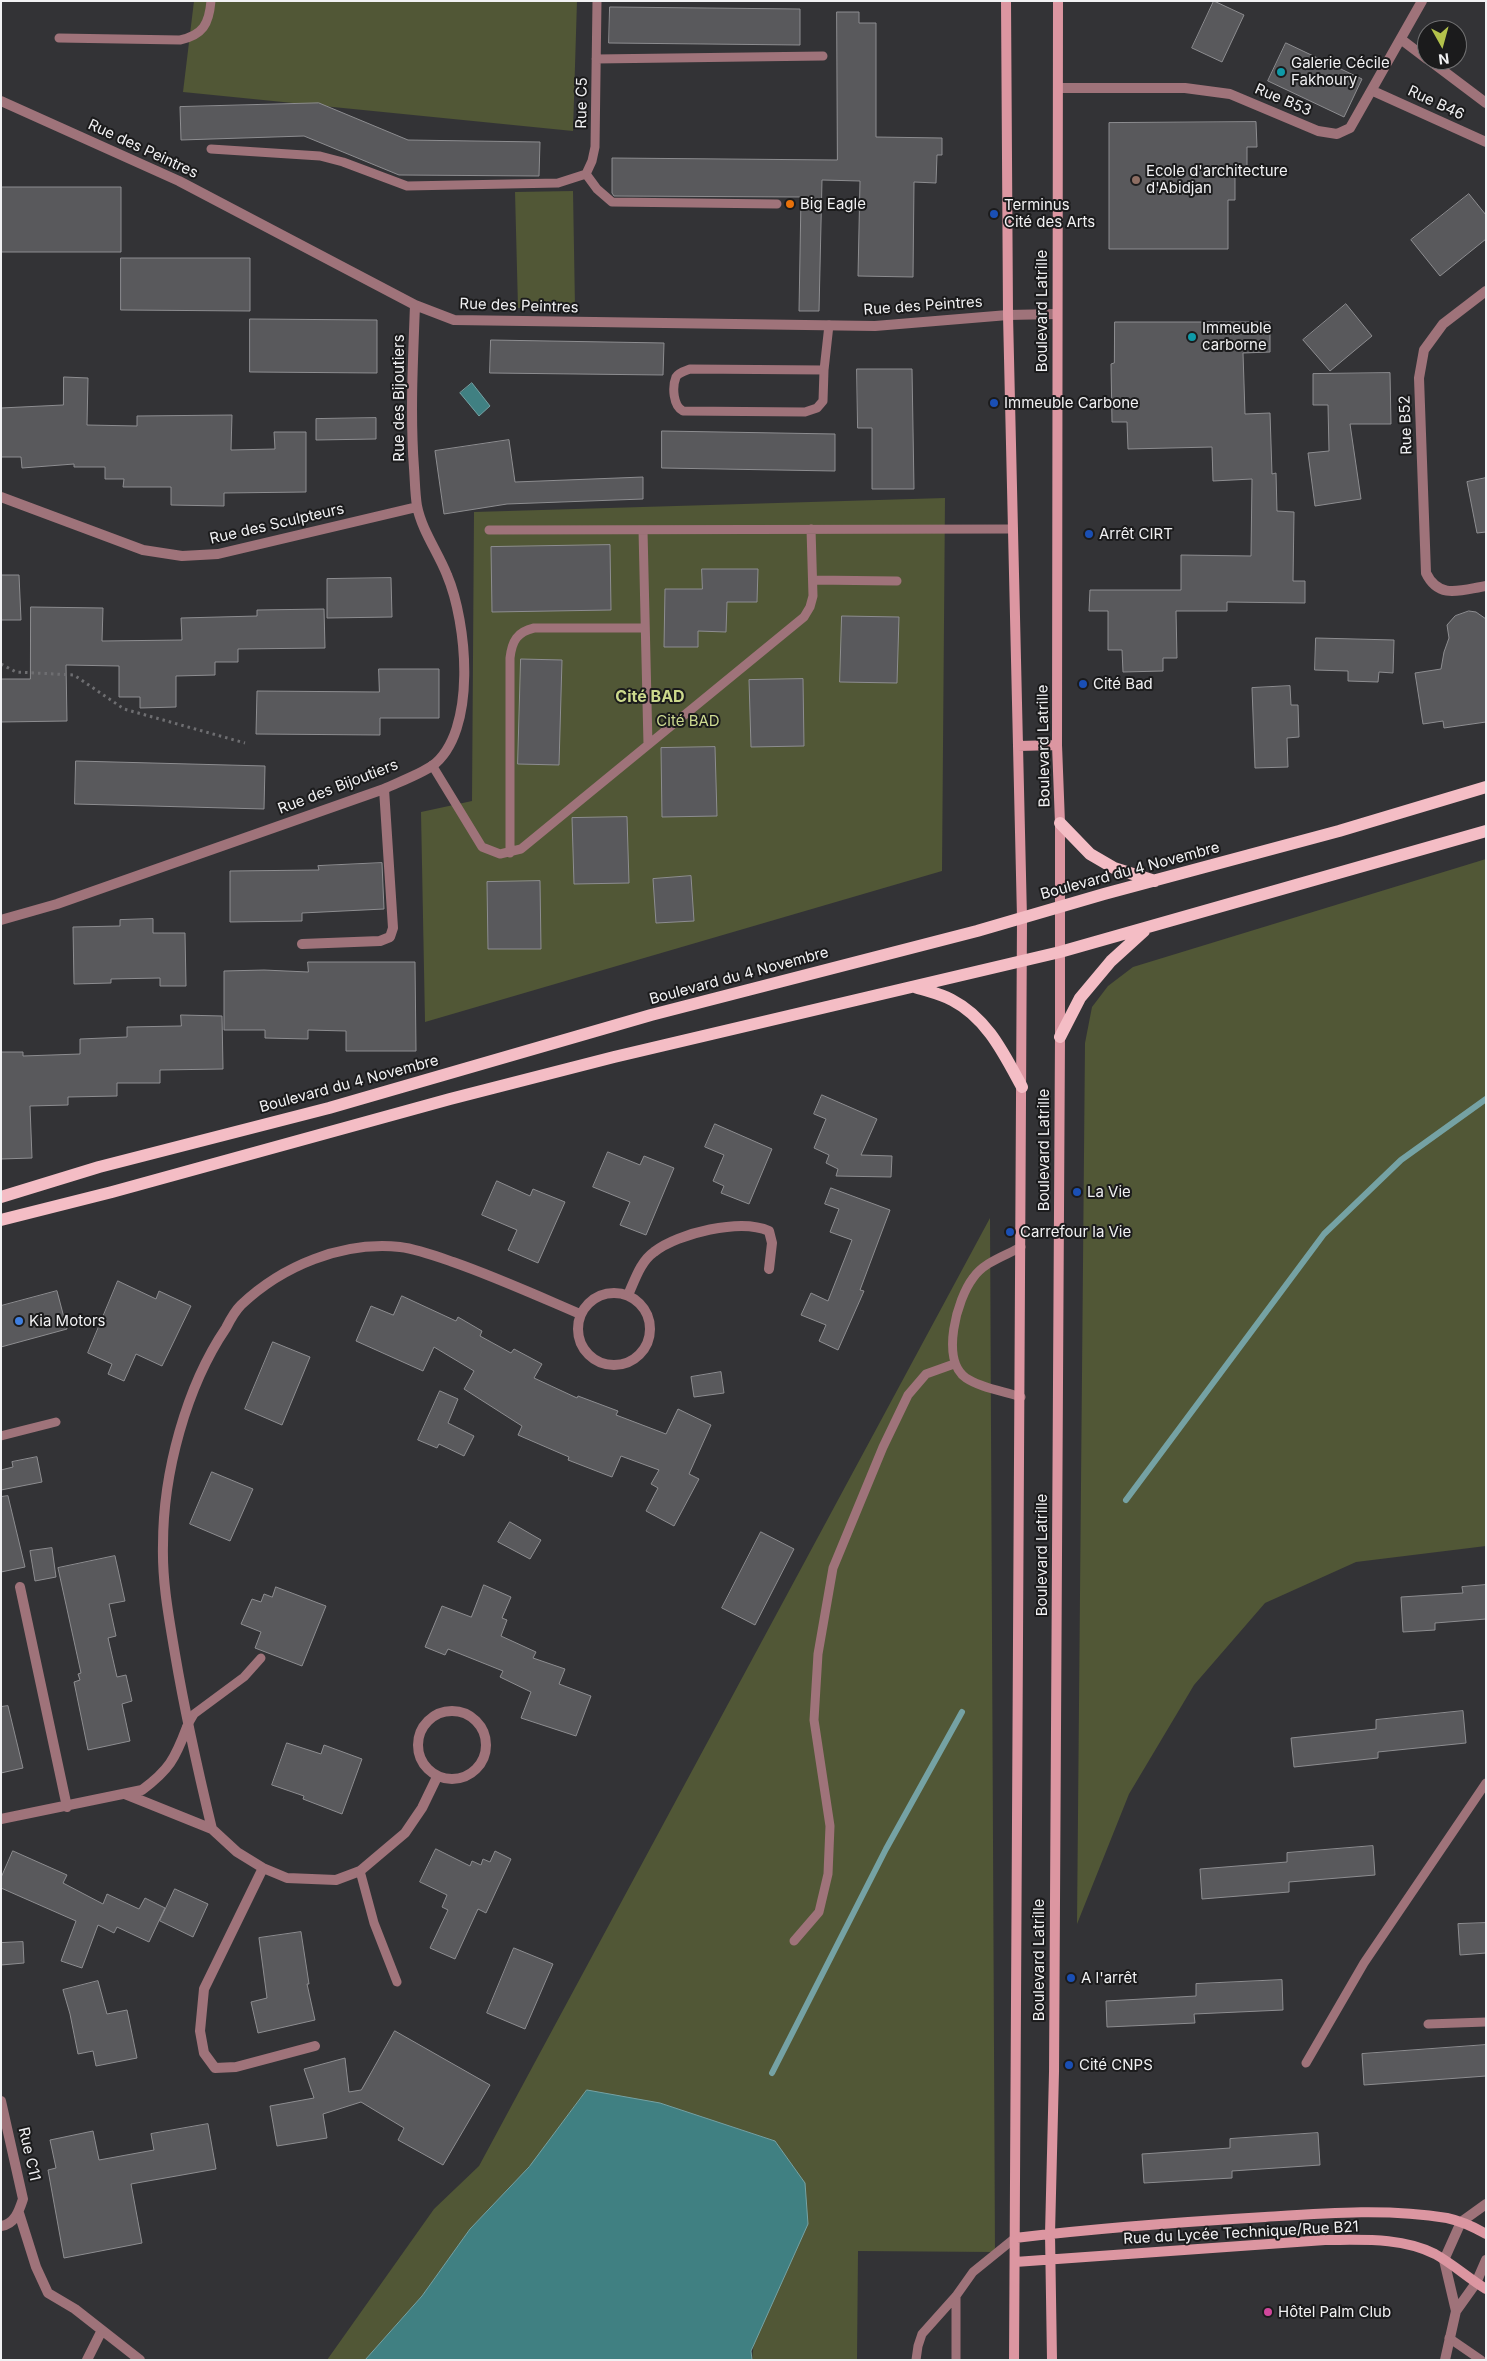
<!DOCTYPE html>
<meta charset="utf-8">
<style>
body{margin:0}
#map{position:relative;width:1487px;height:2361px;overflow:hidden;background:#333336;font-family:Inter,sans-serif}
canvas{display:block}
.frame{position:absolute;inset:0;border:2px solid #f1f1f3;pointer-events:none}
.north{position:absolute;left:1417px;top:20px;width:50px;height:50px;box-sizing:border-box;background:#1b1b1c;border:1px solid #717172;border-radius:50%;rotate:173deg;font-size:14px;font-weight:700;line-height:20px;text-align:center;color:#f1f1f3}
.north::after{content:'';display:block;margin:auto;width:18px;height:22px;background:#b3c24b;clip-path:polygon(50% 0,100% 100%,50% 72%,0 100%)}
</style>
<div id="map">
<canvas width="1487" height="2361"></canvas>
<div class="frame"></div>
<div class="north">N</div>
</div>
<script>
const g = document.querySelector('canvas').getContext('2d');
g.lineJoin = 'round';
function fillPath(path, color) {
  g.fillStyle = color;
  g.fill(path, 'evenodd');
}
function trace(path, color, width, dash) {
  g.strokeStyle = color;
  g.lineWidth = width;
  g.lineCap = dash ? 'butt' : 'round';
  g.setLineDash(dash || []);
  g.stroke(path);
}
function drawText(font, color, halo, rows, align = 'center') {
  g.font = font + ' Inter,sans-serif';
  g.lineWidth = 4;
  g.setLineDash([]);
  g.textBaseline = 'middle';
  g.strokeStyle = halo;
  g.fillStyle = color;
  for (const [text, x, y, turn = 0] of rows) {
    g.save();
    g.translate(x, y);
    g.rotate((+turn || 0) * Math.PI / 180);
    g.textAlign = isNaN(turn) ? turn : align;
    if (halo) g.strokeText(text, 0, 0);
    g.fillText(text, 0, 0);
    g.restore();
  }
}
const green = new Path2D(`
 M194 1H577L573 131 183 92Z
 M573 191 575 307 518 308 515 192Z
 M945 498 942 871 425 1022 421 812 472 801 474 512Z
 M1486 859V1546L1356 1562 1265 1603 1194 1685 1129 1794 1077 1924 1085 1043 1092 1007 1108 986 1133 967Z
 M990 1218 995 2252 858 2251 857 2360H752L775 2141 660 2103 529 2167 470 2229 422 2296 365 2360H327L434 2209 479 2166Z`);
const water = new Path2D(`
 M472 383 490 406 479 416 460 393Z
 M587 2090 660 2103 775 2141 805 2183 808 2224 751 2351 752 2360H365L422 2296 470 2229 529 2167Z`);
const stream = new Path2D(`
 M1126 1500 1324 1234 1401 1160 1486 1099
 M772 2073 886 1849 962 1712`);
const building = new Path2D(`
 M1214 1 1244 15 1222 62 1192 48Z
 M610 7 800 9V45L609 43Z
 M837 12H859V23H876V137L942 138V155H937L936 183 914 182 913 277 858 276 860 181 822 180 819 311H799L801 197 614 196 612 193V158L837 160Z
 M1286 43 1362 79 1344 117 1268 81Z
 M319 103 408 140 540 142 539 176 399 175 304 136 181 140 180 107Z
 M1256 122 1257 147H1247V173H1235V200H1228V249H1109V123Z
 M1 187H121V252H1Z
 M1469 194 1486 215V239L1440 276 1411 240Z
 M121 258H250V311L121 310Z
 M1346 304 1372 336 1330 371 1303 340Z
 M250 319 377 320V373L250 372Z
 M1115 322H1270V352L1243 353 1245 414 1270 413 1272 474 1276 473 1277 511 1294 512 1293 581H1305V603L1227 602V611H1176L1177 658H1163V671L1123 672 1122 650H1108V611H1089L1090 590H1181V555L1251 556 1252 479 1213 481 1212 447 1128 449 1127 422H1112L1111 364 1114 363Z
 M491 340 664 343 663 375 490 373Z
 M857 369H912L914 489H872V428H858Z
 M1390 373 1391 424H1350L1361 499 1315 506 1308 453 1329 451 1328 405H1313V374Z
 M64 377 88 378 87 425 137 426V416L232 415 231 450 275 449 274 432H306V492L224 493V506L171 505V487H123L124 479H105V467H74V464L22 468 21 457H1V408L63 405Z
 M376 418V439L316 440V419Z
 M662 431 835 434V471L662 468Z
 M509 440 515 482 643 477V499L507 504 444 514 435 451Z
 M1486 478V532L1477 533 1467 482Z
 M610 545 611 610 492 612 491 547Z
 M702 569H758L757 602H727L726 632 698 631V647H664L665 589H702Z
 M1 575H19L21 620H1Z
 M391 578 392 617 327 618V579Z
 M31 607 103 608 102 641 182 640 181 618 257 616V610L324 609 325 648 238 649V662H215V675L176 676V707L140 708V697H119V666L66 665 67 721 1 722V679H30Z
 M1469 611 1476 612 1486 619V722L1444 728 1443 721 1423 724 1415 673 1441 669 1444 652 1449 638 1447 625 1455 616Z
 M842 616 899 617 897 683 840 682Z
 M1316 638 1394 640 1393 673 1379 672 1378 682 1348 681V671L1315 670Z
 M521 659 562 660 559 765 518 764Z
 M379 669H439V718H380V735L256 734 257 691 379 692Z
 M803 679 804 746 751 747 749 680Z
 M1290 686 1291 705H1298L1299 737 1287 738 1288 767 1255 768 1252 688Z
 M715 747 717 816 662 817 661 748Z
 M76 761 265 766 264 809 75 804Z
 M627 817 629 883 574 884 572 818Z
 M382 863 384 909 302 913V921L230 922V871L319 870 318 866Z
 M691 876 694 921 656 923 653 879Z
 M540 881 541 949H488L487 882Z
 M153 919V933H185L186 986H160V978L111 979V983L74 984 73 927 120 926V920Z
 M308 962H415L416 1051H346V1031L308 1030V1039L265 1038V1030H224V971L264 970 308 972Z
 M181 1015 222 1016 223 1069 160 1070V1083H117V1096L68 1097V1105L30 1106 32 1158 1 1159V1052H23V1056L80 1054V1039L127 1037V1027L181 1026Z
 M822 1095 877 1119 861 1155 892 1156 891 1177 836 1176 838 1169 826 1163 829 1155 814 1148 826 1119 814 1114Z
 M715 1124 772 1149 749 1204 721 1193 724 1186 713 1181 724 1155 705 1147Z
 M608 1152 640 1165 644 1156 674 1168 646 1235 620 1225 630 1202 593 1187Z
 M497 1181 530 1196 533 1189 565 1202 538 1263 508 1250 517 1230 482 1215Z
 M831 1188 890 1210 860 1290 864 1291 838 1350 819 1341 826 1325 801 1315 811 1293 828 1301 852 1240 830 1232 839 1209 825 1204Z
 M118 1281 156 1299 159 1291 191 1306 162 1366 136 1354 124 1381 108 1374 112 1364 88 1353Z
 M57 1291 67 1329 1 1347V1306Z
 M402 1296 456 1321 458 1317 482 1331 480 1336 511 1353 514 1349 542 1364 534 1378 577 1398 578 1396 618 1411 616 1415 666 1434 678 1409 711 1425 689 1474 699 1479 674 1526 646 1511 658 1488 651 1484 659 1470 621 1456 612 1477 568 1460 569 1457 518 1435 522 1426 464 1389 474 1371 434 1347 423 1371 356 1341 371 1306 393 1315Z
 M273 1342 310 1357 282 1425 245 1409Z
 M721 1372 724 1393 694 1397 691 1377Z
 M440 1391 458 1399 448 1423 474 1436 464 1456 439 1444 437 1448 418 1440Z
 M37 1457 42 1482 1 1490V1470L13 1467 12 1462Z
 M212 1472 253 1489 230 1541 190 1524Z
 M8 1496 25 1567 1 1572V1497Z
 M510 1522 541 1540 530 1559 498 1542Z
 M761 1532 794 1549 755 1625 722 1608Z
 M52 1548 56 1577 35 1581 30 1551Z
 M115 1556 125 1601 109 1604 116 1636 108 1638 117 1677 126 1675 132 1701 122 1704 130 1741 88 1750 74 1682 80 1680 78 1674 81 1673 58 1568Z
 M484 1585 511 1597 502 1618 507 1620 501 1636 536 1652 533 1658 565 1669 559 1684 591 1696 576 1736 521 1718 531 1692 500 1677 503 1671 448 1649 445 1655 425 1647 442 1606 471 1617Z
 M1486 1585V1619L1435 1623V1630L1403 1632 1401 1597 1463 1593 1462 1587Z
 M276 1587 326 1606 302 1666 255 1648 261 1632 241 1624 252 1599 261 1602 264 1594 272 1597Z
 M8 1706 23 1768 1 1773V1707Z
 M1463 1711 1466 1743 1378 1752V1758L1294 1767 1291 1738 1376 1729V1720Z
 M287 1743 321 1754 324 1745 362 1759 342 1814 303 1799 304 1796 272 1785Z
 M1373 1846 1375 1875 1289 1882V1892L1202 1899 1200 1869 1287 1862V1853Z
 M436 1849 470 1866 472 1861 481 1865 483 1859 490 1862 495 1851 511 1859 486 1913 478 1909 455 1959 430 1948 448 1910 442 1907 447 1895 420 1882Z
 M13 1851 67 1875 63 1883 103 1904 107 1894 139 1909 145 1898 165 1908 149 1942 117 1927 114 1933 98 1925 82 1968 61 1961 76 1921 1 1888V1878Z
 M175 1889 208 1904 193 1937 160 1921Z
 M1486 1923V1953L1460 1955 1458 1924Z
 M301 1932 309 1984H307L315 2020 258 2033 251 2002 267 1998 259 1938Z
 M23 1942 24 1963 1 1965V1943Z
 M514 1948 553 1964 525 2029 487 2013Z
 M1282 1980 1283 2010 1194 2014 1195 2023 1107 2027 1106 2001 1196 1996V1984Z
 M98 1981 107 2014 127 2010 137 2058 96 2066 93 2051 78 2054 70 2014 63 1990Z
 M395 2031 490 2085 443 2165 398 2140 404 2128 361 2102 323 2114 327 2138 277 2146 270 2106 314 2098 304 2069 345 2058 349 2092 361 2090Z
 M1486 2045V2076L1364 2085 1362 2054Z
 M208 2124 216 2169 131 2184 142 2243 64 2258 48 2170 56 2168 50 2140 93 2131 99 2160 154 2150 151 2134Z
 M1318 2133 1320 2165 1232 2171V2178L1144 2183 1142 2154 1230 2148V2139Z`);
const path = new Path2D(`
 M1 664 16 672 74 675 124 709 245 743`);
const lane = new Path2D(`
 M59 38 180 40C203 35 209 24 211 1
 M596 59 823 56
 M211 149 320 156 343 162 407 186 558 183 586 174 592 161 595 147 597 1
 M586 174 597 189 612 202 777 204
 M824 370 690 369C685 371 679 372 676 377 672 387 673 406 683 411L805 412 817 408 823 401 824 370 829 325
 M489 530 1013 529
 M643 530 648 745
 M813 580 897 581
 M432 765 482 847 500 854 521 849 804 617 810 607 813 596 811 529
 M510 853V658C512 641 517 632 534 628H645
 M1021 1397C1003 1391 981 1388 966 1378 940 1360 957 1299 973 1278 984 1262 1005 1256 1021 1247
 M1 1436 56 1422
 M187 1726 194 1714 244 1677 261 1658
 M360 1871 374 1923 397 1982
 M794 1941 819 1912 828 1874 830 1826 814 1720 818 1654 833 1568 883 1447 908 1395 926 1374 954 1364
 M1428 2024 1486 2022
 M1306 2063 1364 1963 1486 1783
 M1449 2338 1481 2360
 M916 2360 918 2346 922 2334 956 2296 973 2272 1015 2238
 M956 2360V2296`);
const street = new Path2D(`
 M1402 40 1427 59
 M1429 60 1486 103
 M1058 88H1185L1230 94 1318 131 1337 134 1350 128 1422 1
 M1373 91 1486 142
 M1 101 179 181 415 305 454 320 875 326 1008 315 1057 314
 M1486 291 1443 324 1424 350 1419 378 1426 573C1439 600 1461 590 1486 586
 M1 497 143 550 182 556 218 554 417 507
 M1 920 57 904 384 789C399 782 418 775 432 766 478 732 467 622 447 575 438 552 422 531 417 506 415 494 415 481 414 468 410 414 413 360 415 305
 M302 944 380 941 390 937 393 928 384 789
 M578 1329a36 36 0 1 1 72 0a36 36 0 1 1-72 0Z
 M628 1295C635 1280 640 1262 654 1252 678 1233 741 1218 769 1231L772 1243 769 1269
 M20 1587 67 1807
 M418 1745a34 34 0 1 1 68 0a34 34 0 1 1-68 0Z
 M125 1794 212 1829 237 1852 263 1868 287 1878 336 1880 360 1871 405 1833 422 1808 437 1777
 M1 1819 142 1790C169 1770 175 1759 187 1727
 M212 1829C198 1771 185 1713 175 1654 169 1618 162 1582 163 1545 163 1473 186 1387 226 1328 230 1320 235 1311 241 1305 282 1266 342 1241 400 1247 417 1249 436 1256 453 1262 496 1277 538 1296 580 1314
 M263 1868 204 1989 200 2031 204 2053 215 2068 236 2067 315 2046
 M1 2101 23 2199C19 2211 15 2224 1 2226
 M19 2213 36 2267 48 2293 75 2309 140 2360
 M1456 2311 1444 2260 1461 2222 1486 2204
 M87 2360 101 2332
 M1445 2360 1456 2311 1476 2283 1486 2260`);
const secondary = new Path2D(`
 M1006 1 1008 315 1022 918 1014 2360
 M1018 746 1057 745
 M1015 2238C1098 2228 1181 2222 1265 2217 1325 2213 1388 2208 1447 2218 1461 2221 1474 2227 1486 2234
 M1015 2262 1325 2240C1362 2240 1401 2237 1435 2254 1453 2264 1468 2278 1486 2289
 M1052 2360 1050 2234 1054 2072 1060 1037V823L1057 745 1058 1`);
const primary = new Path2D(`
 M1060 823 1090 854 1114 868 1155 881
 M915 987C927 991 941 994 952 1000 987 1018 1004 1054 1022 1087
 M1060 1037 1080 998 1111 961 1144 931
 M1 1197 99 1167 329 1108 651 1015 977 931 1104 894 1339 831 1486 787
 M1 1220 112 1192 450 1099 614 1057 1060 952 1486 831`);
const markers = [
 [1281,72,5,"#0f9aa8"],
 [1136,180,5,"#8d6e63"],
 [790,204,5,"#e8710a"],
 [994,214,5,"#1a4fb4"],
 [1192,337,5,"#0f9aa8"],
 [994,403,5,"#1a4fb4"],
 [1089,534,5,"#1a4fb4"],
 [1083,684,5,"#1a4fb4"],
 [1077,1192,5,"#1a4fb4"],
 [1010,1232,5,"#1a4fb4"],
 [19,1321,5,"#3f7fe0"],
 [1071,1978,5,"#1a4fb4"],
 [1069,2065,5,"#1a4fb4"],
 [1268,2312,5,"#d1479c"]
];
const poiNames = [
 ["Galerie Cécile",1291,63],
 ["Fakhoury",1291,80],
 ["Ecole d'architecture",1146,171],
 ["d'Abidjan",1146,188],
 ["Big Eagle",800,204],
 ["Terminus",1004,205],
 ["Cité des Arts",1004,222],
 ["Immeuble",1202,328],
 ["carborne",1202,345],
 ["Immeuble Carbone",1004,403],
 ["Arrêt CIRT",1099,534],
 ["Cité Bad",1093,684],
 ["La Vie",1087,1192],
 ["Carrefour la Vie",1020,1232],
 ["Kia Motors",29,1321],
 ["A l'arrêt",1081,1978],
 ["Cité CNPS",1079,2065],
 ["Hôtel Palm Club",1278,2312]
];
const streetNames = [
 ["Rue B53",1283,100,23],
 ["Rue C5",582,103,-89],
 ["Rue B46",1436,103,25],
 ["Rue des Peintres",143,149,25],
 ["Rue des Peintres",519,306,2],
 ["Rue des Peintres",923,306,-4],
 ["Boulevard Latrille",1042,311,-90],
 ["Rue des Bijoutiers",399,398,-90],
 ["Rue B52",1406,425,-92],
 ["Rue des Sculpteurs",277,524,-13],
 ["Boulevard Latrille",1044,746,-91],
 ["Rue des Bijoutiers",338,787,-21],
 ["Boulevard du 4 Novembre",1130,871,-15],
 ["Boulevard du 4 Novembre",739,976,-15],
 ["Boulevard du 4 Novembre",349,1084,-15],
 ["Boulevard Latrille",1044,1150,-90],
 ["Boulevard Latrille",1042,1555,-90],
 ["Boulevard Latrille",1039,1960,-90],
 ["Rue C11",29,2154,77],
 ["Rue du Lycée Technique/Rue B21",1241,2233,-3]
];
const parkNames = [
 ["Cité BAD",688,721]
];
const neighbourhoodNames = [
 ["Cité BAD",650,697]
];
fillPath(green, '#515736');
fillPath(water, '#408082');
trace(water, '#75a2a4', 1);
trace(stream, '#75a2a4', 6);
fillPath(building, '#59595c');
trace(building, '#8d8d90', 1);
trace(path, '#6e6e71', 3, [2.5, 4]);
trace(lane, '#9f737a', 9);
trace(street, '#9f737a', 10);
trace(secondary, '#dc96a1', 10);
trace(primary, '#f4bdc5', 12);
for (const [x, y, r, color] of markers) {
  const dot = new Path2D();
  dot.arc(x, y, r, 0, 2 * Math.PI);
  g.fillStyle = color;
  g.fill(dot);
  trace(dot, '#1b1b1c', 2);
}
drawText('15px', '#f1f1f3', '#1b1b1c', poiNames, 'left');
drawText('15px', '#f1f1f3', '#1b1b1c', streetNames);
drawText('15px', '#cdda91', '#1b1b1c', parkNames);
drawText('bold 16px', '#ccd98c', '#1b1b1c', neighbourhoodNames);
</script>
